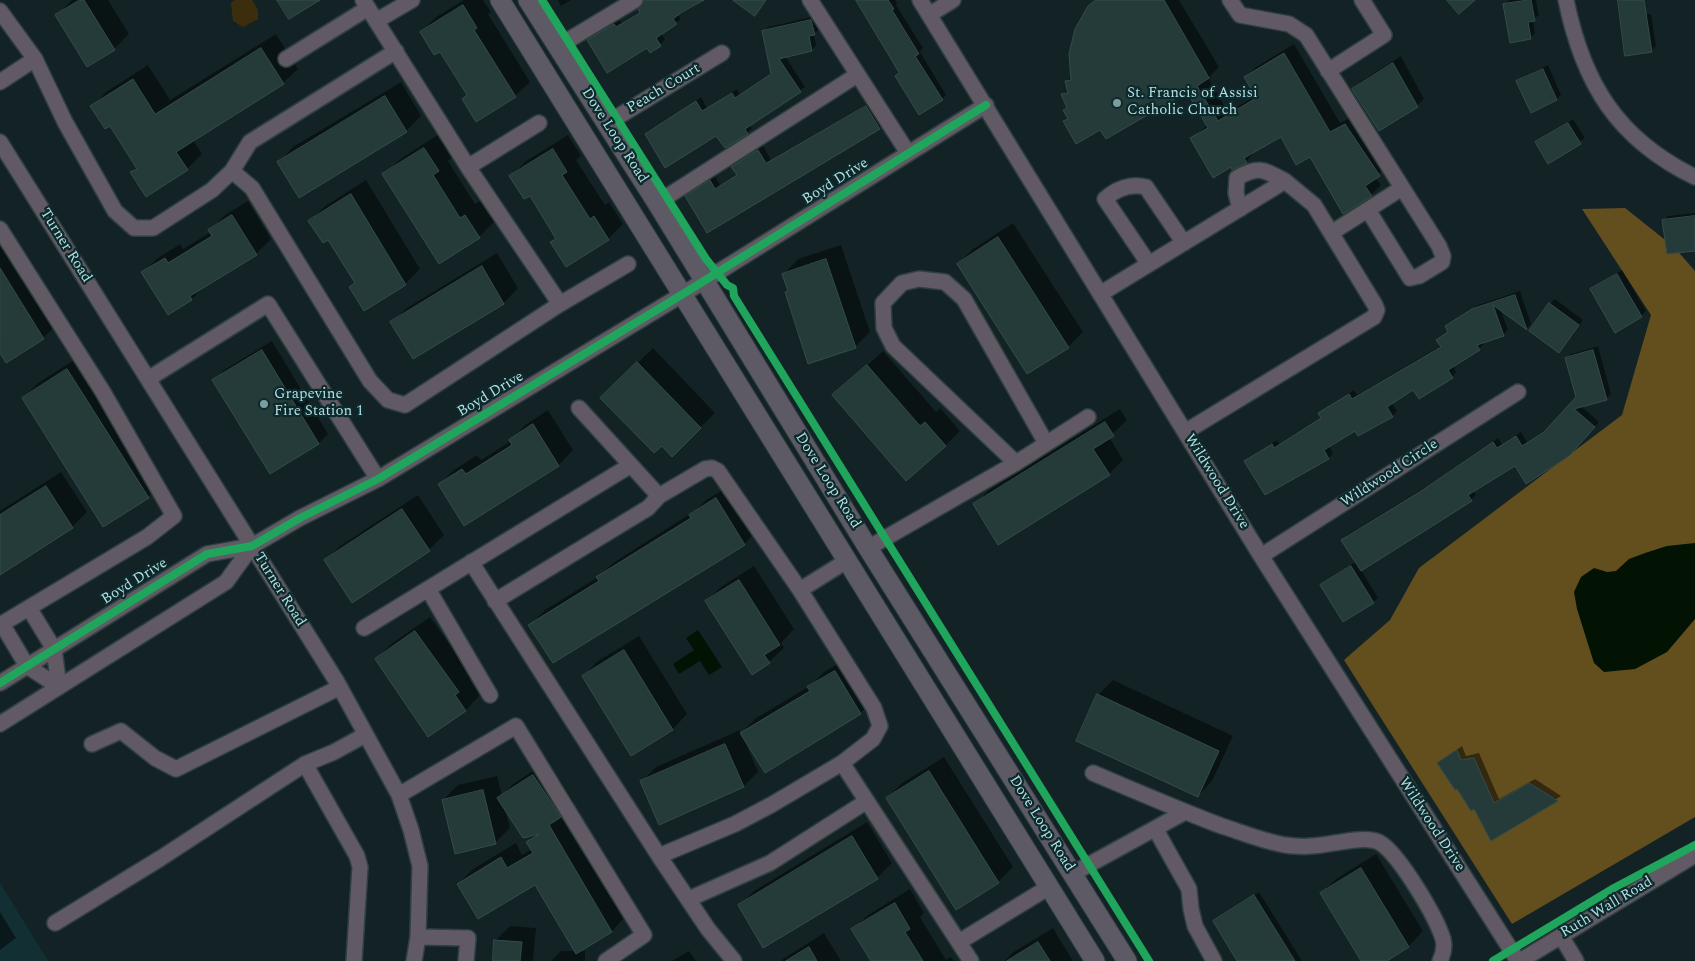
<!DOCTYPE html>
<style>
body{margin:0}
canvas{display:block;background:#132325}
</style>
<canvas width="1695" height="961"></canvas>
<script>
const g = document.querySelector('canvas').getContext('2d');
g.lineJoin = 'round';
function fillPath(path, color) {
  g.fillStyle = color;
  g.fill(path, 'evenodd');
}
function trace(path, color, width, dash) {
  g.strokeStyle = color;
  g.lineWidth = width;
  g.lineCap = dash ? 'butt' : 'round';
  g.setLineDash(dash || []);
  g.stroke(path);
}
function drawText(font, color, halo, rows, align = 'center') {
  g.font = font + ' Spectral,serif';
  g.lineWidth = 4.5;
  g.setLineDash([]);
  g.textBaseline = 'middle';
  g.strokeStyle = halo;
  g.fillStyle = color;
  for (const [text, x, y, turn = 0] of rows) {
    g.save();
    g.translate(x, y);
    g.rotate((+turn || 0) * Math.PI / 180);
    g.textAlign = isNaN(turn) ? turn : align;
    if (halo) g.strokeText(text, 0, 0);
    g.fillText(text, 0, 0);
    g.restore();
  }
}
const built = new Path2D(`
 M0 883 48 961H0Z`);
const green = new Path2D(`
 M235 0H252L258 10V19L243 27 233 21 231 3Z`);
const forest = new Path2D(`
 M1625 208 1674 247 1695 271V817L1512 924 1344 660 1390 620 1419 568 1622 415 1651 315 1582 209Z`);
const water = new Path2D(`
 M1695 543V619L1667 652 1635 669 1604 672 1594 663 1577 609 1574 592 1581 577 1594 568 1607 572 1616 571 1629 559 1645 553 1667 546Z
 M698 630 722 667 709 675 700 661 679 674 673 664 694 650 686 638Z`);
const shadow = new Path2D(`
 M72 0H108L129 34 114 49 56 16Z
 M464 0H483L491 12 488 14 530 82 515 96 468 94 441 50 421 32 436 17Z
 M558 0H571L561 6Z
 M646 0H702L677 14 681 19 661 33 665 40 651 51 648 46 589 40 619 20 622 23 641 12Z
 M858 0H895L897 3 896 5 923 48 920 52 946 95 942 99 900 73Z
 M1096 0H1179L1219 67 1208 78 1228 112 1256 96 1246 77 1256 67 1294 44 1340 123 1355 115 1389 165 1375 177 1381 185 1371 195 1281 135 1255 151 1246 162 1191 139 1208 125 1187 90 1101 128 1065 121 1069 117 1064 110 1068 106 1063 95 1069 89 1066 81 1072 76Z
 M1509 0H1536L1539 15 1533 20 1535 33 1530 38 1504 5Z
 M1619 0H1643L1645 14H1651L1656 46 1651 51Z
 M816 16 819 29 814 34 816 45 812 50 785 56 805 87 749 124 752 128 747 133 646 135 701 97 707 108 737 89 740 94 772 73 763 32 768 27Z
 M276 34 298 69 283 83 193 140 202 154 187 169 132 173 137 167 110 124 92 107 106 92 148 65 170 100Z
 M1401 56 1424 99 1417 106 1353 89 1360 82Z
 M1548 65 1561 95 1557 99 1518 81 1522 77Z
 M401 82 421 116 406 131 299 196 279 162 293 147Z
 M871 102 884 123 879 128 708 231 687 196 692 191 715 176 720 185 738 174 733 167 763 146 771 160Z
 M1573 119 1585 138 1548 162 1537 143Z
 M439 134 453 156 448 161 475 204 480 201 494 222 479 237 384 175 399 160Z
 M568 135 581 156 576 160 605 205 609 202 623 224 608 239 552 242 557 237 530 194 511 176 526 161Z
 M366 180 420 269 405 284 350 287 356 282 328 238 310 221 325 206Z
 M248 201 271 239 256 254 204 286 192 299 168 313 143 272 158 258 180 244 183 249 211 232 210 230 225 215Z
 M1695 213V249L1664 221 1668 216Z
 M1013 223 1083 332 1068 347 958 264 973 249Z
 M0 230 58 324 43 338 0 351Z
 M841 245 870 332 855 347 786 292 789 290 784 274 798 259Z
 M497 253 518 288 504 303 414 358 392 322 407 308Z
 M1622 270 1646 311 1641 316 1591 289Z
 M1520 291 1531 324 1527 328 1500 309 1508 330 1503 335 1483 342 1484 344 1479 349 1453 366 1456 372 1452 377 1414 389 1391 402 1397 411 1392 416 1356 429 1329 446 1333 453 1329 458 1266 494 1245 461 1250 457 1277 440 1279 444 1322 417 1320 414 1324 409 1354 390 1357 395 1442 345 1438 340 1449 331 1446 327 1478 305Z
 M1555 299 1583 320 1559 352 1550 304Z
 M272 341 328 434 318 444 214 380 224 370Z
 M1598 346 1611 394 1606 399 1581 406 1599 422 1573 450 1515 465 1473 491 1476 495 1471 500 1361 570 1378 598 1373 602 1322 585 1357 561 1343 540 1347 535 1427 486 1498 438 1502 444 1521 432 1527 442 1549 428 1577 397 1566 358 1571 354Z
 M653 348 715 413 672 455 617 383Z
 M883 351 936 412 940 408 960 431 945 446 834 395Z
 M82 355 163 483 148 497 23 398 38 383Z
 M1120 409 1127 420 1109 437 1123 460 1109 474 974 505 989 490Z
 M548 410 573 450 559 465 465 525 439 484 454 470 477 455 481 460 511 441 525 425Z
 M61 472 87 512 72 527 0 573V511Z
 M732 484 759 529 744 544 530 625 545 610 598 577 613 563 696 510 706 500Z
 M418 495 444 535 429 550 326 560 340 546Z
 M754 566 794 629 781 643 784 648 769 662 706 601 721 587Z
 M430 617 473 676 470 680 480 695 466 710 429 735 376 659 391 644Z
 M639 636 687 714 673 729 632 754 583 676 598 661Z
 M850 657 875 699 860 713 745 741 758 772 744 786 641 782 656 767 740 730 741 733 756 718 810 686 824 672Z
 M1113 680 1233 736 1212 781 1198 796 1098 695Z
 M1462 746 1466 756 1479 753 1499 799 1535 779 1561 796 1492 839 1475 807 1439 763Z
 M944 757 1013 867 998 882 887 798 902 783Z
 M548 761 574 802 564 812 626 916 612 931 578 951H585V961H551L561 951H576L535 883 458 884 473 869 516 843 522 855 532 849 527 842 536 833 505 809 510 828 495 843 443 800 458 785 497 776 502 795 513 784Z
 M867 822 892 863 877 878 739 906 754 891Z
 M1376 854 1423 931 1409 946 1384 961H1362L1321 893 1336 879Z
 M910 889 924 913 920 917 946 960 951 957 954 961H872L853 929 868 915Z
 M1259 892 1302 961H1239L1214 921Z
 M0 912 16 938 0 950Z
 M510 926 536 928 533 961H494L495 941Z
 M1053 928 1073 961H1005L1012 953Z
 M824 933 841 961H781L783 959Z
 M689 951 696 961H672Z`);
const building = new Path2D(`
 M80 0H84L115 50 87 67 55 15Z
 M277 0H320L289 19Z
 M644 0H704L682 12 673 19 677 24 656 38 661 46 650 53 647 48 607 73 587 40 614 24 616 27 640 13 638 9Z
 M733 0H766L755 16Z
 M856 0H888L894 9 892 10 919 54 915 56 943 100 919 115 895 76 899 73Z
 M1096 0H1164L1209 78 1197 86 1218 121 1256 98 1244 77 1284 53 1330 132 1345 124 1380 176 1365 186 1372 196 1343 214 1310 157 1296 165 1281 137 1244 158 1247 163 1232 170 1231 167 1213 178 1190 138 1208 128 1187 92 1106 139 1100 130 1076 144 1063 121 1068 119 1063 110 1067 108 1061 94 1068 93 1065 81 1071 80 1069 54 1075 29 1088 6Z
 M1447 0H1475L1459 14Z
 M1531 0 1535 21 1528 22 1531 39 1510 43 1503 4Z
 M1618 0H1644L1652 52 1625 56Z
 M463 5 477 28 474 30 516 97 476 122 462 99 467 95 440 52 434 55 420 32Z
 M811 20 815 35 809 36 812 51 779 59 801 92 745 129 748 134 725 148 716 136 665 168 645 134 696 101 702 111 732 93 735 98 771 74 762 31Z
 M261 48 284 84 176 152 188 170 146 197 130 172 137 169 110 126 105 129 90 106 133 79 155 114Z
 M1393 63 1418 107 1379 131 1352 89Z
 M1543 69 1557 100 1531 113 1516 81Z
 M385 96 407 132 299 198 277 162Z
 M866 106 880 129 707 233 685 196 710 180 715 189 737 175 731 167 758 150 766 163Z
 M1568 123 1581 144 1548 164 1535 142Z
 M424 148 439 171 433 175 460 218 465 215 480 238 439 264 382 174Z
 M553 149 567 172 562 175 590 219 594 216 609 240 566 267 550 242 556 239 530 196 524 199 509 176Z
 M351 194 406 285 364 311 349 287 355 283 328 240 323 243 308 221Z
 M232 215 257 255 190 296 192 300 168 315 141 272 165 258 168 263 212 236 208 230Z
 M1695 216V251L1667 254 1662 220Z
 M998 237 1069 348 1027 374 957 264Z
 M826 259 856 348 808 364 785 292 788 291 782 274Z
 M482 266 504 304 413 359 390 322Z
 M0 268 44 339 6 363 0 353Z
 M1617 274 1642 317 1615 333 1590 289Z
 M1515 295 1527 330 1493 305 1504 336 1477 345 1480 350 1448 370 1453 378 1419 399 1413 390 1387 407 1393 417 1358 436 1355 431 1324 450 1329 459 1265 495 1244 461 1272 444 1274 448 1321 418 1318 413 1349 394 1352 399 1441 347 1436 340 1448 332 1445 326 1472 309Z
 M1549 303 1579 325 1559 353 1529 331Z
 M262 350 319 444 270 474 212 380Z
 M1593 350 1607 400 1574 409 1595 427 1569 456 1526 484 1515 466 1468 495 1472 501 1361 571 1341 540 1421 491 1493 442 1497 448 1516 436 1522 446 1544 432 1576 397 1565 358Z
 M637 362 701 428 672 457 662 446 654 453 600 398Z
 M867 365 920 426 925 422 946 446 906 481 832 395Z
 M67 369 149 498 103 527 22 398Z
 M1105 422 1114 436 1093 449 1110 475 998 545 973 504Z
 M533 424 559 466 464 526 438 484 462 469 466 474 512 445 509 440Z
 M46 486 73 528 0 575V515Z
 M716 498 745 545 553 663 528 625 599 581 596 577 691 518 689 515Z
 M402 509 430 551 352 603 324 560Z
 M1351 566 1374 603 1343 622 1320 585Z
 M739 580 780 645 764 655 770 663 752 675 705 601Z
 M415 631 459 692 455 695 466 711 428 737 375 659Z
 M624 650 673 730 631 756 582 676Z
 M835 671 861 714 765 773 740 733 810 691 807 687Z
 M1097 694 1219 751 1198 797 1076 741Z
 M725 744 744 787 659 825 640 781Z
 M1457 750 1461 760 1474 758 1494 803 1529 783 1558 801 1491 841 1474 809 1471 811 1457 789 1455 790 1437 763Z
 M929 771 999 883 956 910 886 798Z
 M533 775 561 817 549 825 612 932 576 954 535 885 478 919 457 884 501 857 507 868 533 853 526 842 539 834 523 838 497 798Z
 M483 790 496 844 455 854 442 800Z
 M852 836 878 879 763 948 738 905Z
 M1361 868 1409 947 1387 961H1361L1320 893Z
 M1254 895 1295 961H1237L1213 921Z
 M895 903 910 929 905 932 923 961H871L851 929Z
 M494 940 522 942 520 961H493Z
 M1038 942 1050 961H1007Z
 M809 947 817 961H786Z`);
const minor = new Path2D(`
 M363 0 468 167 560 304
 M810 0 908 153
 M920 0 1261 556 1518 961
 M1230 0 1240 15 1289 24 1306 35 1439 246 1443 256 1442 262 1419 276 1410 278 1368 210
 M1566 0C1583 83 1617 139 1695 177
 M0 11 35 59 65 122 115 211 134 228H153L212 190 232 171 250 142 396 51
 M929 15 953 0
 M376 21 412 0
 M557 47 635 0
 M286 59 368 8
 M1328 71 1384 35 1362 0
 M0 82 35 59
 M606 124 722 53
 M0 142 337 682 399 795 411 830 420 866 418 937 414 961
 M468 167 539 123
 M232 171 252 188 370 381 388 400 405 405 560 304 628 264
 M657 203 857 75
 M1240 209 1236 193 1237 178C1259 165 1264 170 1285 181
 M0 229 103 392 174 516 147 537 0 625
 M1331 233 1402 188
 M1149 264 1105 199C1116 189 1131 183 1146 187L1184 243
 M1100 294 1285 181 1314 205 1375 305 1377 310 1374 317 1185 432
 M148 379 268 304 378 479
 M579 408 659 496 705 469 712 468 718 471 800 590 874 708 880 726 873 739 842 763 771 805 735 824 659 856
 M1016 463 893 346 884 328 883 303 902 283 919 279 945 282 964 299 1046 443
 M868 548 1016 463 1088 417
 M1261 556 1518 392
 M471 562 659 856 708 929 734 961
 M428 589 490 695
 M800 590 848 560
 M495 601 648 508 659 496
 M29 608 54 649 59 687
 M2 624 27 666 59 687
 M364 628 631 465
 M0 683 207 554 252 546 300 518 378 479 683 294 986 105
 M0 724 226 582 252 546
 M92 744 121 731 155 758 176 769 340 687
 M842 763 971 961
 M305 764 357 856 360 867 354 961
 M1093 773C1135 791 1177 809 1219 825 1241 832 1262 841 1285 845 1293 846 1303 847 1311 846 1329 846 1367 833 1382 844 1401 858 1436 916 1443 939 1445 947 1443 955 1440 961
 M399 795 516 726 644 935 606 961
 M1156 830 1189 889 1191 909 1195 926 1214 961
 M1072 874 1185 812
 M689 899 770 863 867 801
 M55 923 161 858 305 764 334 752 365 735
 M1561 936 1576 961
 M418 937 468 938 466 961
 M959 942 1049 887
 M1520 961 1695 855`);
const major = new Path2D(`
 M500 0 1095 961
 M528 0 657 203 868 548 1127 961`);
const cycleway = new Path2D(`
 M542 0 706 259 727 285 733 288 734 296 1149 961
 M0 683 207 554 252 546 300 518 378 479 683 294 986 105
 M1493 961 1614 888 1695 845`);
const markers = [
 [1117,103,5,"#7c9da0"],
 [264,404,5,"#7c9da0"]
];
const streetNames = [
 ["Peach Court",664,89,-31],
 ["Dove Loop Road",614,136,57],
 ["Boyd Drive",836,182,-32],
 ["Turner Road",65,246,58],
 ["Boyd Drive",491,395,-31],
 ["Wildwood Circle",1390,474,-33],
 ["Dove Loop Road",827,481,58],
 ["Wildwood Drive",1216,482,58],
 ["Boyd Drive",135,582,-32],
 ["Turner Road",279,590,58],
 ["Dove Loop Road",1041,824,58],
 ["Wildwood Drive",1431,825,57],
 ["Ruth Wall Road",1607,908,-31]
];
const poiNames = [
 ["St. Francis of Assisi",1127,94],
 ["Catholic Church",1127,111],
 ["Grapevine",274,395],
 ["Fire Station 1",274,412]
];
fillPath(built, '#123033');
fillPath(green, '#3c2e0d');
fillPath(forest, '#634e1e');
fillPath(water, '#021203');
fillPath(shadow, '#0007');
fillPath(building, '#243b3a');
trace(building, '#334c4a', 1);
trace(minor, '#2f4042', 18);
trace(major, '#2f4042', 21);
trace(minor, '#615a65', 15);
trace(major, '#5e5a65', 19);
trace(cycleway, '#20a55d', 8);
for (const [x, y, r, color] of markers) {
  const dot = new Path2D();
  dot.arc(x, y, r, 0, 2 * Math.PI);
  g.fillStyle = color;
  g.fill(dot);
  trace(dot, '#0c292c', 2);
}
drawText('15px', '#b5dee2', '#0c292c', streetNames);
drawText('15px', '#b5dee2', '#0c292c', poiNames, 'left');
</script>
